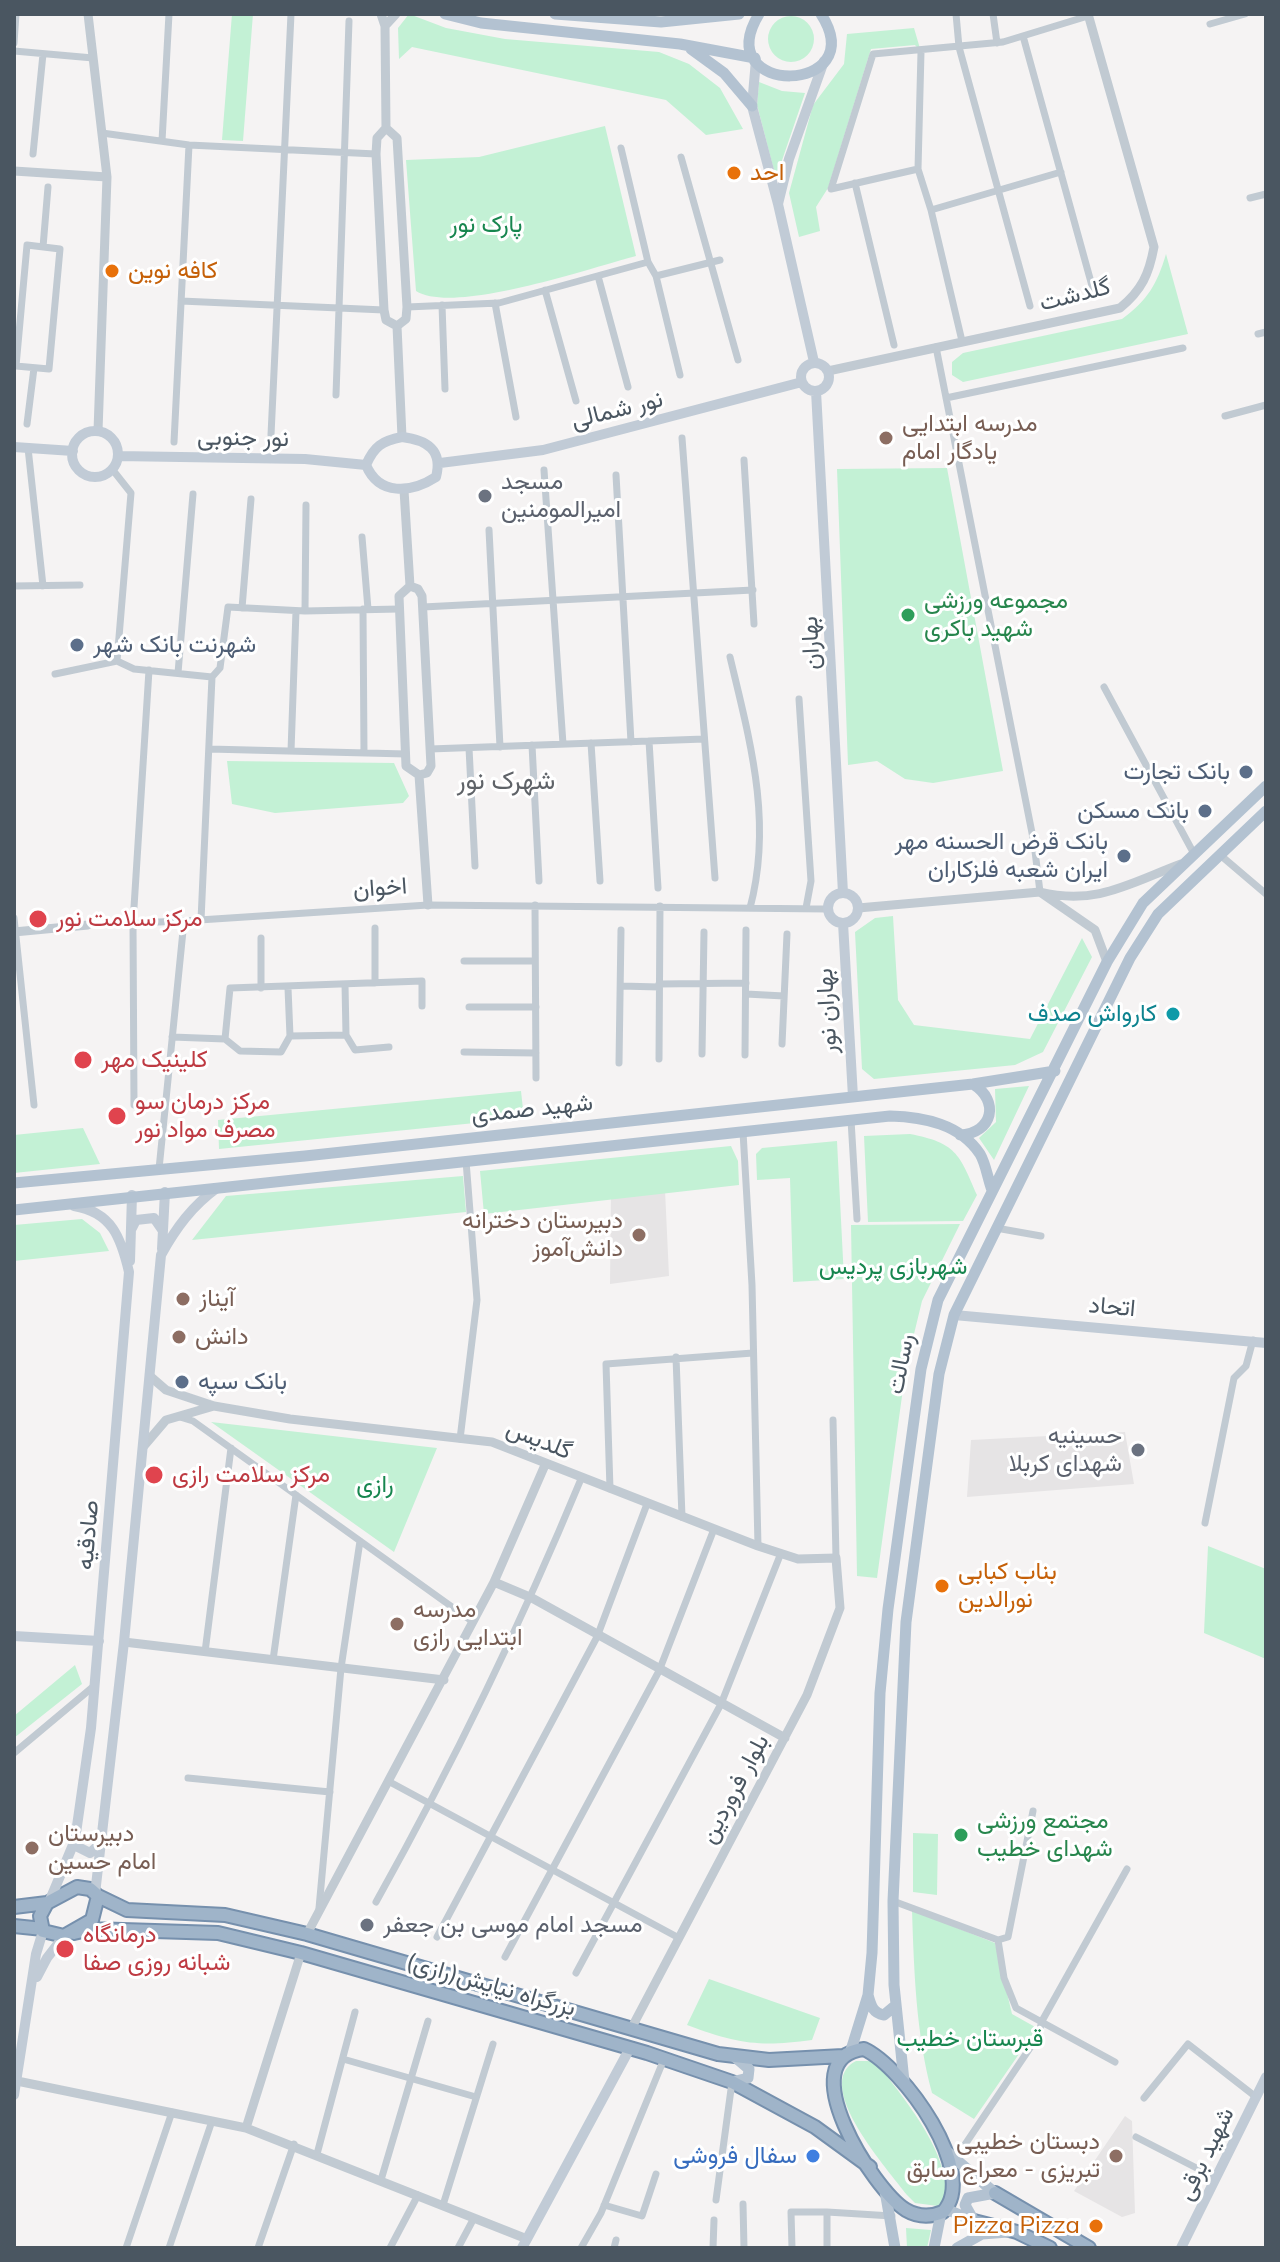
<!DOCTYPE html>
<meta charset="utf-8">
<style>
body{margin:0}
#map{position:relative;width:1280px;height:2262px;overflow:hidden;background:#f5f3f3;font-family:Mulish,sans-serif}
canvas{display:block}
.frame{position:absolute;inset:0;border:16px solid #4a5661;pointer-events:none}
</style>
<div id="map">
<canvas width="1280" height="2262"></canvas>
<div class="frame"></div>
</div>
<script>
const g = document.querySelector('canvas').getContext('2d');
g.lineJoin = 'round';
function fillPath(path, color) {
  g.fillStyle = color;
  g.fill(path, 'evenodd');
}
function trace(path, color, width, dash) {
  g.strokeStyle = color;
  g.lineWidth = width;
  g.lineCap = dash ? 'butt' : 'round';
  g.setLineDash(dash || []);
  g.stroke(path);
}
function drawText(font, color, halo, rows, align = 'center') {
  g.font = font + ' Mulish,Vazirmatn,sans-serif';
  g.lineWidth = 6;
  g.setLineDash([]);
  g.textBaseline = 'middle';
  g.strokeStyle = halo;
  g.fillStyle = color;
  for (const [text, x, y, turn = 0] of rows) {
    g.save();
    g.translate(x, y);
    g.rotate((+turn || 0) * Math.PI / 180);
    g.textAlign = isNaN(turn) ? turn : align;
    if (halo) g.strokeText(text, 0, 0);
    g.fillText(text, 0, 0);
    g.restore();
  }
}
const education = new Path2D(`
 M665 1190 669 1276 610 1284 611 1194Z
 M1125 1432 1134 1484 967 1497 971 1440Z
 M1125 2116 1132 2121 1135 2213 1122 2217 1074 2191Z`);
const green = new Path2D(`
 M232 14H253L243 141 222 140Z
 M409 14 446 28 505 39 659 52 689 64 720 88 743 129 706 135 666 100 412 47 399 59 398 28Z
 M768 39a23 23 0 1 1 46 0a23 23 0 1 1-46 0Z
 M914 28 921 52 915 45 871 49 828 188 816 207 820 231 799 237 789 193 813 105 844 64 847 34Z
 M759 82 782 91 805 93 776 178 757 105Z
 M605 126 636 256C590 268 454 315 416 291L406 160 479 157Z
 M1166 254 1188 334 963 382 952 375V362L963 353 1122 319C1148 300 1157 284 1166 254Z
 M947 468 1003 771 933 783 905 779 877 761 848 765 837 469Z
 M227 761 394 763 409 796 403 803 275 813 232 804Z
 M893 916 898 1000 914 1025 1030 1039 1082 938 1092 957 1043 1052 1015 1065 874 1079 862 1069 855 932 875 918Z
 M1029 1086 994 1160 979 1138 996 1122 995 1089Z
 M521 1091 524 1118 219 1149 218 1120Z
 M83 1128 100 1164 14 1173V1135Z
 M910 1134C956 1143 959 1153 977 1195L963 1221 868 1222 864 1136Z
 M837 1141 844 1279 793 1282 790 1178 757 1180 756 1154 762 1148Z
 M731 1146 738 1161 739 1185 484 1214 480 1171Z
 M463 1176 466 1212 192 1240 226 1196Z
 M82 1219 100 1233 109 1251 14 1261V1225Z
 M960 1224 922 1301 906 1367 877 1578 857 1576 851 1225Z
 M211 1422 437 1448 394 1552Z
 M1208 1546 1266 1569V1659L1204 1633Z
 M75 1665 82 1684 14 1738V1716Z
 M913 1833 938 1834 937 1895 913 1892Z
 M912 1910 995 1943 1012 2014 1037 2028 974 2119 932 2093C916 2033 914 1972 912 1910Z
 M709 1979 820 2018 812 2040C760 2047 737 2044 687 2025Z
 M856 2061H872L883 2071C909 2105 949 2154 946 2198L938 2206 915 2203 907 2195C890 2172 810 2084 856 2061Z
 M906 2228 931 2230 927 2248H907Z`);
const minor = new Path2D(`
 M956 14 959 47 1030 306
 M993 14 997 43
 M1210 24 1245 14
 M1023 36 1094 293
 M14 43 16 14
 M14 51 93 58
 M921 52 918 169 931 210 962 341
 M102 133 189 145 376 154
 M162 141 169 14
 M33 154 43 54
 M681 157 738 360
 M918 169 831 189 873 54 1003 42 1088 16
 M855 183 894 345
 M1250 198 1266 194
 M931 210 1061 172
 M27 245 60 249 49 369 16 366Z
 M43 247 48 187
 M648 262 656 276 720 260
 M598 276 628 387
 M656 276 680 375
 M545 290 576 401
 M181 301 384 310
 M495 303 516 417
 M442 305 445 389
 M407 307 499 303 648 262 621 148
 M1258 334 1266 332
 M936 347 1034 843 1040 892
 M336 395 349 21
 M946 398 1183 348
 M1225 416 1266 405
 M27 424 34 368
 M271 435 291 14
 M682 438 715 878
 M174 442 189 145
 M28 448 43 586
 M744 460 754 624
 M112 469 131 493 117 661
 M544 470 563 744
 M616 475 631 742
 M489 530 500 747
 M362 537 368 609
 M14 586 80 585
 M423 607 753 590
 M242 608 251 499
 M363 609 364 753
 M305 611 306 505
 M730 657C750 741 773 822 750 908
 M149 670 133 923 184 921
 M178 673 193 494
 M55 674 117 661 134 669 212 677 220 668 228 607 305 611 399 609
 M1104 687 1193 852
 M799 699 811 881 806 908
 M649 741 658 888
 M591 743 600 881
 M532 745 539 881
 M469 748 475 866
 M209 749 406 754
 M430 749 704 739
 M291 751 296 611
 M1219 854 1266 894
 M535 905 536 1078
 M14 918 34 1105
 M201 920 212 677
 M133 923 134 1105
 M375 928V983
 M464 961H535
 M345 984 346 1035 355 1050 389 1047
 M659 984 746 983
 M621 986 659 987
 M261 988V938
 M746 994 784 996
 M469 1007H536
 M290 1036 346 1035
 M172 1037 225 1039 240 1051 281 1052 290 1036 288 988
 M225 1039 230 988 422 981V1006
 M782 1044 787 934
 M464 1052 536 1053
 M702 1054 704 932
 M745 1055 746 930
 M659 1059 660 906
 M619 1063 621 930
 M851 1120 857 1219
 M743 1132 752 1285 758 1546
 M159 1169 184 921 428 905 828 909
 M996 1228 1041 1236
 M676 1357 682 1517
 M180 1417 193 1421 473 1622
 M833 1420 836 1558
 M460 1439 477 1300 466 1161
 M610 1489 606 1364 753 1353
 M1205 1523 1234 1378 1246 1366 1253 1340
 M205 1652 231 1448
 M273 1660 296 1495
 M14 1753 94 1686
 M188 1778 330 1792
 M388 1781 679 1938
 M893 1901 998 1940 1004 1978 1016 2008 1115 2062
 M376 1902C453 1764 521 1624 581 1479
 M319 1908 341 1668 360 1541
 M437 1937 597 1637 647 1504
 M998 1940 1008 1937 1033 1811
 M505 1957 659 1671 714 1529
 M576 1973 721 1704 781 1553
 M343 2059 476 2097
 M1144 2098 1188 2044 1256 2097
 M1136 2137 1216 2178
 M964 2146 1038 2036 1042 2021 1127 1869
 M317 2154 355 2012
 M381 2180 428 2021
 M716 2200 732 2082
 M743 2204 744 2248
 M443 2205 493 2044
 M604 2205 642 2216 656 2174
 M126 2248 172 2112
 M169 2248 212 2121
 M258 2248 294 2144
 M390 2248 418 2195
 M458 2248 474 2218
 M581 2248 601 2213 664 2059
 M614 2248 616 2240
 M713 2248 714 2220
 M792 2248 791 2212H827
 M827 2248V2212L892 2216`);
const tertiary = new Path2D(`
 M88 14 107 177 98 431
 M381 14 385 26 396 14
 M385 26 386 128 377 138 376 154 384 310 386 320 397 326
 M386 128 397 138 407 307 406 319 397 326
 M14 171 107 177
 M397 326 402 437
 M828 371 1120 308C1142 290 1149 274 1154 247L1088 14
 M404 490 410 586
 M410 586 418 589 422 596 431 766 427 773 419 775
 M410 586 399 596 406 766 419 775
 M419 775 428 905
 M858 908 1040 892
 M14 932 88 925
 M1107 962 1095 930 1040 892C1096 906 1130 883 1181 864
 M151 1377 166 1390 214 1406 290 1419 492 1442 758 1546 798 1559 836 1558 840 1608 807 1695 631 2029
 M143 1447 166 1420 214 1406
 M494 1582 532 1598 785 1738
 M124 1642 444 1680
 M307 1934 494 1582 545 1465
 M17 2081 246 2128 527 2239
 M246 2128 301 1953`);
const secondary = new Path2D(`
 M756 60 752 106 778 204 789 159 824 61
 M778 204 814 362
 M801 377a14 14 0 1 1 28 0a14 14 0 1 1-28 0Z
 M816 391 843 893
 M72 454a23 23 0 1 1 46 0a23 23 0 1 1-46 0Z
 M402 437C427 440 443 450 436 477 411 493 379 496 366 465 374 446 382 441 402 437Z
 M14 447 73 451
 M118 456 305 459 366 465
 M440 463 543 450 802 382
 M828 908a15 15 0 1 1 30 0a15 15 0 1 1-30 0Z
 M843 923 853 1097
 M132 1228 136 1220 154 1218 163 1231
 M162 1249 165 1192
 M130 1261 132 1195
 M954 1315 1266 1343
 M14 1636 99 1641
 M75 1840 76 1846 90 1853 101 1843
 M95 1894 124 1642 161 1255C176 1228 192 1206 217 1188
 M50 1900 75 1840 91 1728 129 1272C121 1238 112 1212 74 1206
 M37 1977 47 1958 64 1936
 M14 2095 36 1954 43 1931
 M522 2248 630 2048
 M1181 2248 1266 2077`);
const primary = new Path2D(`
 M445 14 481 23 680 44 755 58
 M555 14 661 22 739 14
 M759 14C708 98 873 95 821 14
 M691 49 724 73 752 106
 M960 1135C993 1133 1000 1101 973 1084
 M14 1183 305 1156 973 1084 1055 1071
 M14 1210 890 1116C924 1117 960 1124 980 1154 986 1164 988 1180 992 1190
 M868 1995C871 2006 873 2013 884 2015L896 2005
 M851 2050 868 1995 872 1953 880 1693 888 1609 921 1369 938 1300 1107 962 1143 903 1266 786
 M904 2081 894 1985 893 1901 906 1622 939 1374 954 1315 1130 958 1158 914 1266 811
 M732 2082 748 2078 749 2069 735 2057
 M945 2150 995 2193
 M885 2191 895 2248
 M946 2209 974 2221
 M974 2221 965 2205 968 2198 995 2193
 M934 2248 941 2213
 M957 2248 982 2234 1008 2232`);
const trunk = new Path2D(`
 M77 1887 90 1889 98 1896 92 1920 64 1936 43 1931 40 1916 47 1903Z
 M98 1896 127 1910 225 1915 307 1934 718 2054 769 2060 843 2056
 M14 1907 47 1903
 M14 1926 43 1929
 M74 1933 91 1929 218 1933 301 1953 647 2053 732 2082 815 2127 870 2167
 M864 2049C903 2067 980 2173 943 2212 931 2217 918 2217 906 2210 873 2190 789 2057 864 2049Z
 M995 2193 1089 2248
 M974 2221 1017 2232 1050 2248`);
const markers = [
 [734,173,8,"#e8710a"],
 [112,271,8,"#e8710a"],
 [886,438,8,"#8d6e63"],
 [485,496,8,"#6b7280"],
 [908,615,8,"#2e9e5b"],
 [77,645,8,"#5c6f8a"],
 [1246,772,8,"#5c6f8a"],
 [1205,811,8,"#5c6f8a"],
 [1124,856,8,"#5c6f8a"],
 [38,919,10,"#e0444e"],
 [1173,1014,8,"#0f9aa8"],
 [83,1060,10,"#e0444e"],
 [117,1116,10,"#e0444e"],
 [639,1235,8,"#8d6e63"],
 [183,1299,8,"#8d6e63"],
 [179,1337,8,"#8d6e63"],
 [182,1382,8,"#5c6f8a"],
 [1138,1450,8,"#6b7280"],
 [154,1475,10,"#e0444e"],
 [942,1586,8,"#e8710a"],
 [397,1624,8,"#8d6e63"],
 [961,1835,8,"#2e9e5b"],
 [32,1848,8,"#8d6e63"],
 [367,1925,8,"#6b7280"],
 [65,1949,10,"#e0444e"],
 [813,2156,8,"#3f7fe0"],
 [1116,2156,8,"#8d6e63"],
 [1096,2226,8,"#e8710a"]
];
const foodNames = [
 ["احد",750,173],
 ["کافه نوین",128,271],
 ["بناب کبابی",958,1572],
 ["نورالدین",958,1600],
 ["Pizza Pizza",1080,2226,"right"]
];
const parkNames = [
 ["پارک نور",486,225],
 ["شهربازی پردیس",893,1267],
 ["رازی",375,1485],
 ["قبرستان خطیب",970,2039]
];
const streetNames = [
 ["گلدشت",1075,295,-14],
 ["نور شمالی",617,410,-14],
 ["نور جنوبی",243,438,1],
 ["بهاران",811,643,-93],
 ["اخوان",380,888,-4],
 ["بهاران نور",827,1011,-93],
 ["شهید صمدی",532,1109,-6],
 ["اتحاد",1112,1307,5],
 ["رسالت",901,1364,-79],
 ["گلدیس",539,1440,22],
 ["صادقیه",88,1535,-85],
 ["بلوار فروردین",735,1789,-62],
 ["بزرگراه نیایش(رازی)",491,1985,16],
 ["شهید برقی",1206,2154,-64]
];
const educationNames = [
 ["مدرسه ابتدایی",902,424],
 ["یادگار امام",902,452],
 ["دبیرستان دخترانه",623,1221,"right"],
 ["دانش‌آموز",623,1249,"right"],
 ["آیناز",199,1299],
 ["دانش",195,1337],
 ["مدرسه",413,1610],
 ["ابتدایی رازی",413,1638],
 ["دبیرستان",48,1834],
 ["امام حسین",48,1862],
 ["دبستان خطیبی",1100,2142,"right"],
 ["تبریزی - معراج سابق",1100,2170,"right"]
];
const worshipNames = [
 ["مسجد",501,482],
 ["امیرالمومنین",501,510],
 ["حسینیه",1122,1436,"right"],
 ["شهدای کربلا",1122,1464,"right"],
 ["مسجد امام موسی بن جعفر",383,1925]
];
const leisureNames = [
 ["مجموعه ورزشی",924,601],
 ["شهید باکری",924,629],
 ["مجتمع ورزشی",977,1821],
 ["شهدای خطیب",977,1849]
];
const serviceNames = [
 ["شهرنت بانک شهر",93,645,"left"],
 ["بانک تجارت",1230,772],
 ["بانک مسکن",1189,811],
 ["بانک قرض الحسنه مهر",1108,842],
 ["ایران شعبه فلزکاران",1108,870],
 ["بانک سپه",198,1382,"left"]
];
const healthNames = [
 ["مرکز سلامت نور",56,919],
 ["کلینیک مهر",101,1060],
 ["مرکز درمان سو",135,1102],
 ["مصرف مواد نور",135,1130],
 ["مرکز سلامت رازی",172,1475],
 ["درمانگاه",83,1935],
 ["شبانه روزی صفا",83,1963]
];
const cultureNames = [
 ["کارواش صدف",1157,1014]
];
const shopNames = [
 ["سفال فروشی",797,2156]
];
const neighbourhoodNames = [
 ["شهرک نور",506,781]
];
fillPath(education, '#e6e4e5');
fillPath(green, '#c3f1d5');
trace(trunk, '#7690ad', 16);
trace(minor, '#c1cad2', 7);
trace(tertiary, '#c1cad2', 9);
trace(secondary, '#c1cbd6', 10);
trace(primary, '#b3c2d1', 11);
trace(trunk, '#9fb4c9', 12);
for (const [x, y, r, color] of markers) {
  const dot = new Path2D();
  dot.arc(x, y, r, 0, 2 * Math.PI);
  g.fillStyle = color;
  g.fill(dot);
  trace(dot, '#fff', 3);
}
drawText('24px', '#c56008', '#fff', foodNames, 'left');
drawText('24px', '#17864f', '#fff', parkNames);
drawText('24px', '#4a5661', '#fff', streetNames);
drawText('24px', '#785e54', '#fff', educationNames, 'left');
drawText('24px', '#5b616d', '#fff', worshipNames, 'left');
drawText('24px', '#27864d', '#fff', leisureNames, 'left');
drawText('24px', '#4e5e75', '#fff', serviceNames, 'right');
drawText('24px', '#be3a42', '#fff', healthNames, 'left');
drawText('24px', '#0d838f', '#fff', cultureNames, 'right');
drawText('24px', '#366cbe', '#fff', shopNames, 'right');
drawText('26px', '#5f6368', '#fff', neighbourhoodNames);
</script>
